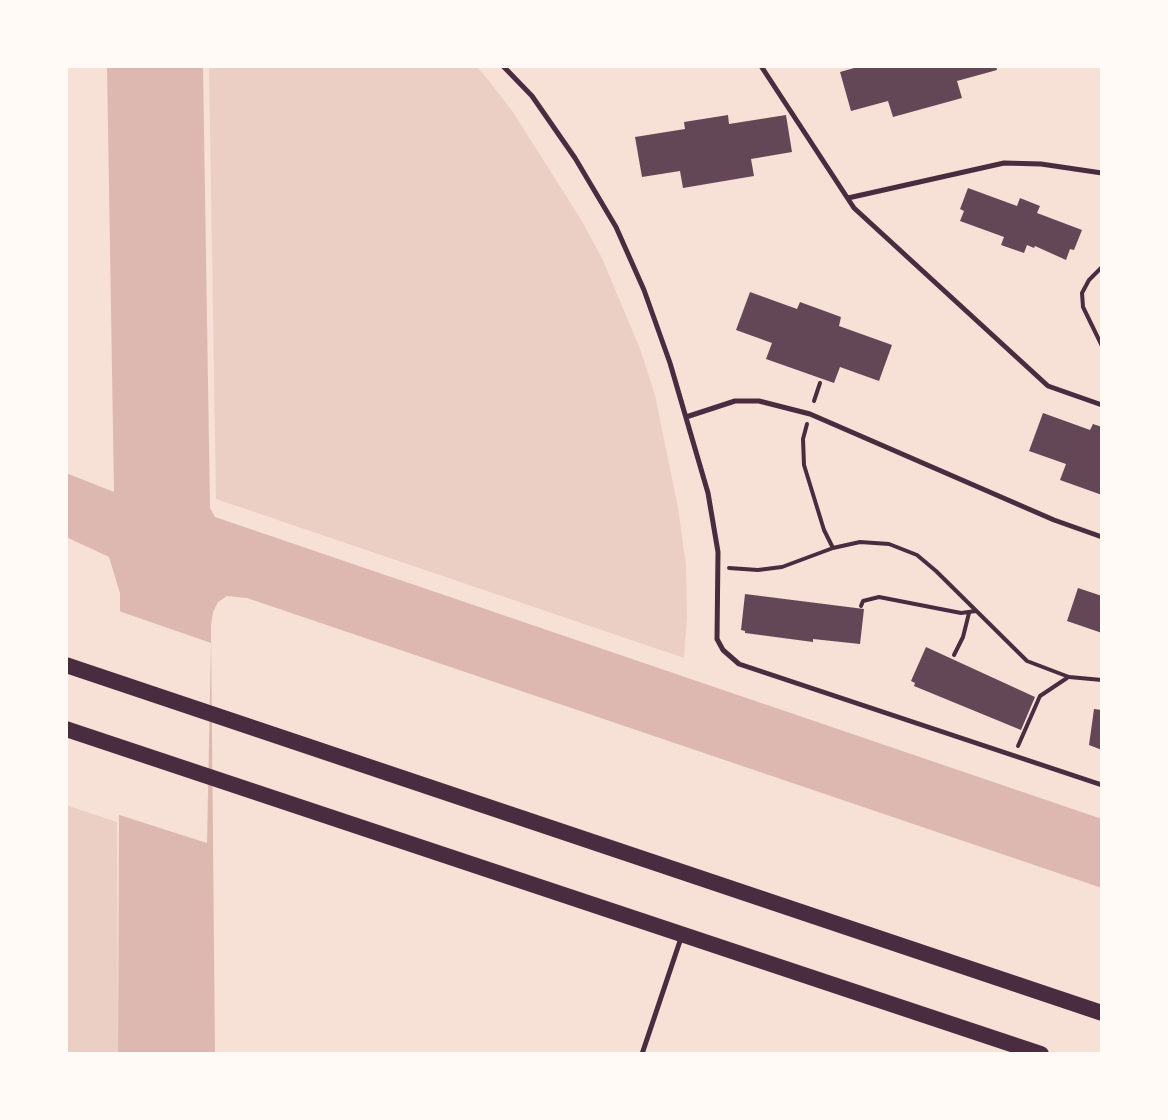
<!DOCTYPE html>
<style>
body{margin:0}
#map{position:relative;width:1168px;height:1120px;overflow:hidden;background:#f7e1d7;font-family:"Libre Baskerville",serif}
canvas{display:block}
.frame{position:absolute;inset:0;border:68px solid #fffaf5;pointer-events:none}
</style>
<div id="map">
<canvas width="1168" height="1120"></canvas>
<div class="frame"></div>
</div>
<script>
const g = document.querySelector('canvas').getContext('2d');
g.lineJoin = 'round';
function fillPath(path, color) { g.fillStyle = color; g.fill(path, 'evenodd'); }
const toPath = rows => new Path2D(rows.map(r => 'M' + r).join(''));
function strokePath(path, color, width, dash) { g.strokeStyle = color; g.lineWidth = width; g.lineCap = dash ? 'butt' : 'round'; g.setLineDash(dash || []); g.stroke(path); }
const green = toPath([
 [209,66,476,66,486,77,513,112,580,218,602,258,640,349,655,395,678,508,686,565,687,618,684,658,216,499],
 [66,805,117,822,118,1054,66,1054]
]);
const water = toPath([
 [107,66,203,66,210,508,215,517,1102,819,1102,888,247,598,227,596,218,602,213,612,211,626,215,1054,118,1054,120,593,109,557,66,537,66,473,114,492]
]);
const pier = toPath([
 [116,610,211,643,207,843,113,813]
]);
const building = toPath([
 [861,66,996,66,997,70,957,81,962,98,893,117,888,101,851,111,840,72],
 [728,115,729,124,786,115,792,152,751,159,754,176,683,188,680,171,642,177,635,137,685,129,684,122],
 [968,188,1017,206,1020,198,1040,206,1037,213,1082,230,1074,250,1070,249,1066,260,1035,246,1034,248,1027,245,1024,253,1001,245,1004,237,960,221,964,211,960,209],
 [750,292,797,309,800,302,841,317,839,326,892,345,879,381,840,367,834,383,766,359,772,343,736,330],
 [1043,413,1090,430,1093,424,1102,427,1102,495,1060,480,1066,464,1029,451],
 [1078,588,1102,596,1102,633,1067,621],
 [745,594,864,609,860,644,813,639,813,642,745,633,745,631,741,630],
 [926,647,1035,697,1021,730,914,686,915,683,911,681],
 [1094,709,1102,710,1102,750,1089,745]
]);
const path = toPath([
 [1102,267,1089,280,1082,293,1083,307,1102,346],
 [814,401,820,383],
 [807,424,803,439,804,465,824,530,833,548],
 [729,568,758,570,782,567,833,548,860,542,889,544,917,555,936,571,1027,661,1069,677,1102,680],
 [861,606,863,601,879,597,961,613,976,611],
 [954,655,963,637,969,613],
 [1018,746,1040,696,1067,678]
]);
const service = toPath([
 [503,66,532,96,575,158,616,227,644,290,670,363,708,493,718,552,717,639,723,650,739,664,1102,785],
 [761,66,854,208,1048,386,1102,405],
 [848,198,1004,163,1041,164,1102,173],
 [686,417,735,401,759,401,810,414,1054,520,1102,537],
 [642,1054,681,938]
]);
const primary = toPath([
 [66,665,1102,1013],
 [66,729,1041,1054]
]);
fillPath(green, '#ebcfc5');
fillPath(water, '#dcb8b0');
fillPath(pier, '#f7e1d7');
fillPath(building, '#644757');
strokePath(path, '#4a2c40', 4);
strokePath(service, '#4a2c40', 5);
strokePath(primary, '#4a2c40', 16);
</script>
